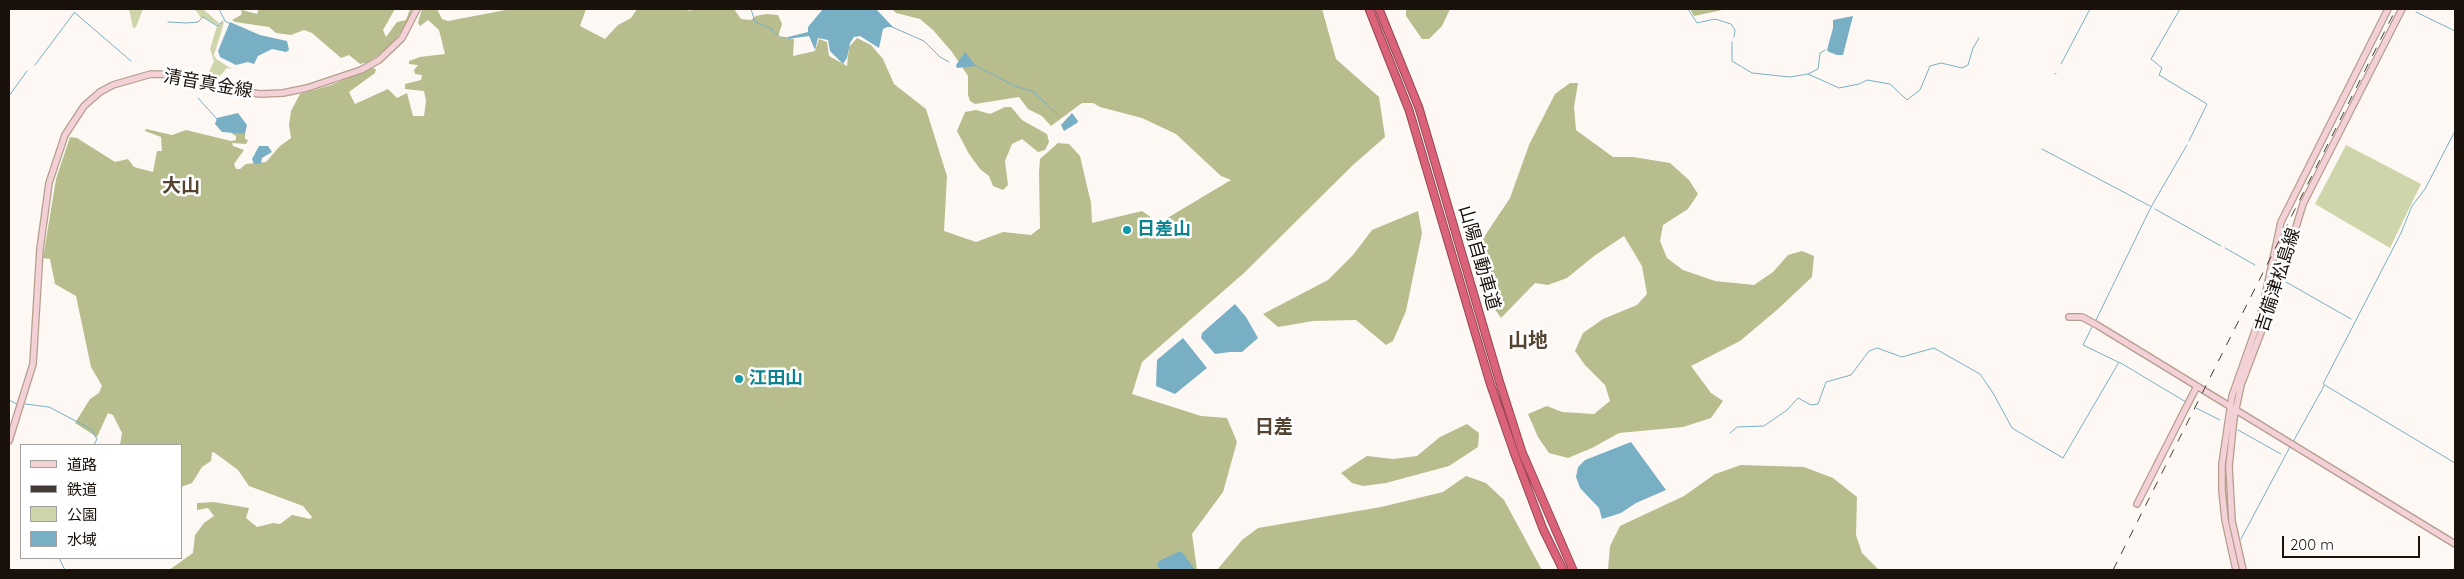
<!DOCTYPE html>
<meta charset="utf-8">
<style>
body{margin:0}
#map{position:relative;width:2464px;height:579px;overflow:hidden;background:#fdf8f4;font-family:Quicksand,"Noto Sans JP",sans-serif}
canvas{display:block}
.frame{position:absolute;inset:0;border:10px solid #19110a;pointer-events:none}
.legend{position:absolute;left:20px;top:444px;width:162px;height:115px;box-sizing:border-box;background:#fff;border:1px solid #a3a09d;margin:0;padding:6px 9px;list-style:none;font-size:15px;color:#19110a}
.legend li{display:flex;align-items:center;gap:10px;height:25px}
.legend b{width:25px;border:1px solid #a3a09d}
.scale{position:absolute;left:2282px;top:536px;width:138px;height:22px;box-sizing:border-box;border:2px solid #19110a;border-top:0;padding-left:6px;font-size:15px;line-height:18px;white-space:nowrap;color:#19110a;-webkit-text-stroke:4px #fff;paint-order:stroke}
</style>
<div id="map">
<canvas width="2464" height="579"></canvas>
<div class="frame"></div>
<ul class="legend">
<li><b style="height:6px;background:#f4d0d7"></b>道路</li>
<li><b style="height:6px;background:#433b35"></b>鉄道</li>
<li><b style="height:14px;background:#cfd5aa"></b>公園</li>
<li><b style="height:14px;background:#78afc4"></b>水域</li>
</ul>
<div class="scale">200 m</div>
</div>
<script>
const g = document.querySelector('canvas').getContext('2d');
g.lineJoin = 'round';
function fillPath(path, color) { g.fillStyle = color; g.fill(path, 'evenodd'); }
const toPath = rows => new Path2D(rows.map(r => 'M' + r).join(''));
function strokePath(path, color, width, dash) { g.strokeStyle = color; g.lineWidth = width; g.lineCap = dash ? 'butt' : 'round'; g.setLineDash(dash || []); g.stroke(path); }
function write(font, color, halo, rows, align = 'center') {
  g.font = font + ' Quicksand,"Noto Sans JP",sans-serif'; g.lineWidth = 5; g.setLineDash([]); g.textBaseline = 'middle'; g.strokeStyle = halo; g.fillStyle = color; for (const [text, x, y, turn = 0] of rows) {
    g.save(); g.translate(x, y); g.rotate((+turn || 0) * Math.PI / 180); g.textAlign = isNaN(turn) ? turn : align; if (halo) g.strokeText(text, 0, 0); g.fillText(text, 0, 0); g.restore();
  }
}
const green = toPath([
 [129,9,143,9,136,27,133,28],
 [195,9,203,9,219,23,217,25,203,17,201,18],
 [222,22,224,23,214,55,216,59,232,69,227,68,217,79,207,79,203,77,209,72,214,61,210,49,217,26],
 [2346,145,2421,184,2390,248,2315,204]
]);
const forest = toPath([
 [238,9,257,14,259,9,395,9,383,30,386,37,397,22,406,20,410,9,412,9,405,27,388,49,368,62,360,64,349,55,341,58,312,33,304,30,291,35,276,33,269,27,235,22,232,20,241,15,242,11],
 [422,9,437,9,442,19,448,21,511,9,586,9,580,26,605,39,618,25,631,18,637,9,685,9,690,11,694,9,734,9,741,19,751,20,756,16,766,14,778,15,782,24,778,37,794,39,793,56,815,51,819,39,827,42,829,56,847,66,849,47,857,38,871,45,883,59,894,84,926,109,947,176,944,231,976,242,1003,232,1031,235,1040,228,1039,172,1040,159,1058,143,1069,144,1080,156,1091,203,1092,223,1142,211,1159,223,1231,180,1221,176,1176,134,1142,118,1100,107,1093,103,1082,103,1051,126,1042,116,1028,109,1019,97,975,104,970,101,968,95,968,76,952,52,933,30,920,19,896,13,892,9,1322,9,1336,59,1379,97,1385,137,1353,165,1244,273,1142,362,1132,394,1201,416,1227,418,1237,442,1223,492,1192,534,1197,570,169,570,193,553,195,535,204,523,214,516,208,508,197,510,197,503,214,502,249,508,246,518,257,527,273,523,280,524,292,515,310,519,312,517,303,506,249,486,238,470,215,453,212,452,211,461,202,467,192,483,181,487,181,445,120,445,122,433,113,415,108,413,97,437,75,423,90,399,99,393,102,386,91,367,76,296,55,284,50,259,43,258,56,179,70,137,77,138,115,162,128,159,134,167,153,172,157,151,162,151,161,137,145,131,146,129,172,135,186,130,231,141,236,140,236,136,232,134,234,132,245,134,245,139,248,140,246,144,232,143,233,146,244,150,234,164,236,169,240,169,246,164,266,162,280,146,291,138,289,125,291,111,300,94,331,85,373,68,376,69,375,73,349,92,355,104,388,89,397,98,407,93,413,116,424,116,426,101,424,91,405,89,405,84,421,80,422,75,415,74,414,70,418,65,409,64,409,61,420,57,445,54,439,30,428,20,420,26,418,23],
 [1406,9,1450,9,1442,26,1429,39,1422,39,1406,16],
 [1690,9,1727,9,1694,16],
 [1570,83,1578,83,1574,107,1576,130,1613,157,1633,157,1670,163,1689,180,1698,194,1688,209,1663,225,1660,241,1667,258,1683,270,1715,281,1754,285,1773,272,1788,255,1802,251,1814,256,1812,277,1778,309,1740,341,1691,366,1711,393,1723,401,1711,418,1683,427,1619,433,1592,448,1568,458,1549,453,1538,437,1528,414,1547,406,1562,412,1594,414,1610,401,1605,385,1585,365,1575,351,1583,333,1603,319,1637,305,1647,294,1642,266,1624,236,1594,256,1567,278,1548,285,1535,283,1501,318,1486,296,1479,270,1478,246,1510,198,1529,145,1555,94],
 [1005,107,1011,107,1022,120,1047,134,1049,142,1045,150,1038,152,1022,139,1012,144,1005,161,1008,185,1003,190,993,186,989,176,980,169,969,154,957,131,965,112,976,110,990,114],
 [1418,211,1422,233,1406,311,1393,341,1386,345,1356,320,1313,321,1278,327,1263,314,1328,280,1353,255,1372,230],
 [1467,424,1479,433,1478,447,1449,466,1386,483,1363,486,1352,483,1341,473,1367,456,1393,459,1417,456,1440,437],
 [1741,465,1804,467,1833,478,1857,497,1856,535,1862,553,1879,570,1608,570,1610,546,1620,526,1684,496,1715,474],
 [1466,476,1486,483,1504,500,1542,570,1217,570,1242,540,1258,528,1381,507,1443,492]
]);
const water = toPath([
 [823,9,876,9,893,27,887,27,883,29,879,48,860,36,854,37,850,43,847,58,843,64,830,51,828,40,818,38,815,50,809,36,788,39,788,37,808,32,808,27],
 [1853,16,1843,55,1837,55,1829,52,1827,50,1833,28,1833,20],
 [230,22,260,35,287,41,289,50,286,52,272,49,258,56,254,64,248,62,236,65,220,57,218,51],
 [965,52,976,66,957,68,956,65],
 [238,113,247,125,245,134,222,132,215,124,217,118],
 [1072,113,1078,121,1077,123,1064,131,1061,125],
 [259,146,268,146,272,152,262,158,261,163,254,164,252,159],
 [1235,304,1246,317,1258,338,1242,352,1230,352,1215,354,1201,338,1202,333],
 [1183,338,1207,368,1175,394,1156,386,1157,360],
 [1631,442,1666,490,1636,503,1621,513,1602,519,1599,508,1580,488,1576,477,1578,467,1585,460],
 [1178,552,1182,552,1195,570,1160,570,1157,565,1159,561]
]);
const stream = toPath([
 [219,9,225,21,230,24],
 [751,9,755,22,770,28,780,37,788,38],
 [1688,9,1697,23,1715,19,1731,24,1735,30,1734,37],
 [2180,9,2151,59,2162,68,2159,75,2207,104,2189,141],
 [74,12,131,61],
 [2416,12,2455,31],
 [168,22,187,23,198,22,203,17,217,26,223,21],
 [892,27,924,41,940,57,949,62],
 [1732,42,1732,61,1752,73,1790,77,1808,74,1839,88,1859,84,1867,80,1890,84,1907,100,1920,90,1930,66,1941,63,1962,68,1968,65,1973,48,1979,38],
 [2061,64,2090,9],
 [35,65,74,13],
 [976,66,1015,86,1034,92,1058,115],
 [1808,74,1818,69,1820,53,1825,50],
 [2055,74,2056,73],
 [9,96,27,71],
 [198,98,217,119],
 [2455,131,2425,189,2412,206,2401,233,2323,384,2455,463],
 [2042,149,2150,206],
 [2155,209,2221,246],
 [2225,248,2255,265],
 [2274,275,2277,277],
 [2286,282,2351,319],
 [2096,320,2151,207,2187,145],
 [2092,327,2083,345,2118,362],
 [9,400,17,404],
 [25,404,49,407,91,429,97,439,94,445],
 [2196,408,2220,420],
 [2238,430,2281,454],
 [1730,433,1737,427,1764,426,1787,410,1798,398,1811,405,1818,404,1826,382,1851,375,1869,351,1877,348,1902,357,1934,348,1980,374,1993,393,2012,428,2063,458,2119,362,2186,402],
 [2293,442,2324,386],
 [2241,539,2291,445],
 [59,558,65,570]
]);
const secondary = toPath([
 [2069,317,2082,317,2097,325,2455,544],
 [9,441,33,364,40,249,49,183,65,135,84,106,100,92,113,85,151,74,181,75,235,90,260,94,283,93,307,88,361,70,379,60,402,38,417,9],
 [2137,504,2197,386],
 [2236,570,2225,520,2222,490,2222,464,2232,396,2261,314,2281,222,2388,9],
 [2243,570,2232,521,2229,466,2234,418,2241,385,2276,293,2303,204,2402,9]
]);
const highway = toPath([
 [1369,9,1409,110,1490,383,1515,455,1543,529,1563,570],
 [1379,9,1419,108,1499,380,1522,452,1573,570]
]);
const rail = toPath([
 [2113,570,2396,9]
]);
const markers = [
 [1127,230,5,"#0f9aa8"],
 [739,379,5,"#0f9aa8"]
];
const streetNames = [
 ["清音真金線",208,84,10],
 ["山陽自動車道",1479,258,74],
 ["吉備津松島線",2278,280,-72]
];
const cultureNames = [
 ["日差山",1137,230],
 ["江田山",749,379]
];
const neighbourhoodNames = [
 ["大山",181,186],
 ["日差",1274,427]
];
const quarterNames = [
 ["山地",1528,341]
];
fillPath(green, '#cfd5aa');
fillPath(forest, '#b7bd8d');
fillPath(water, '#78afc4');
strokePath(stream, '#78afc4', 1);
strokePath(secondary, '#b49f8c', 8);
strokePath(highway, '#964652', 9);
strokePath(secondary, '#f4d0d7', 5.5);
strokePath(highway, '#da6379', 7);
strokePath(rail, '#433b35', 1, [9, 9]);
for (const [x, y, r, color] of markers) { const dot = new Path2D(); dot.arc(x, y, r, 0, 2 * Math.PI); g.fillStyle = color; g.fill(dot); strokePath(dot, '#fff', 2); }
write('18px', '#19110a', '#fff', streetNames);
write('bold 18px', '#0d838f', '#fff', cultureNames, 'left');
write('bold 19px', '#564433', '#fff', neighbourhoodNames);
write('bold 20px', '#564433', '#fff', quarterNames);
</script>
